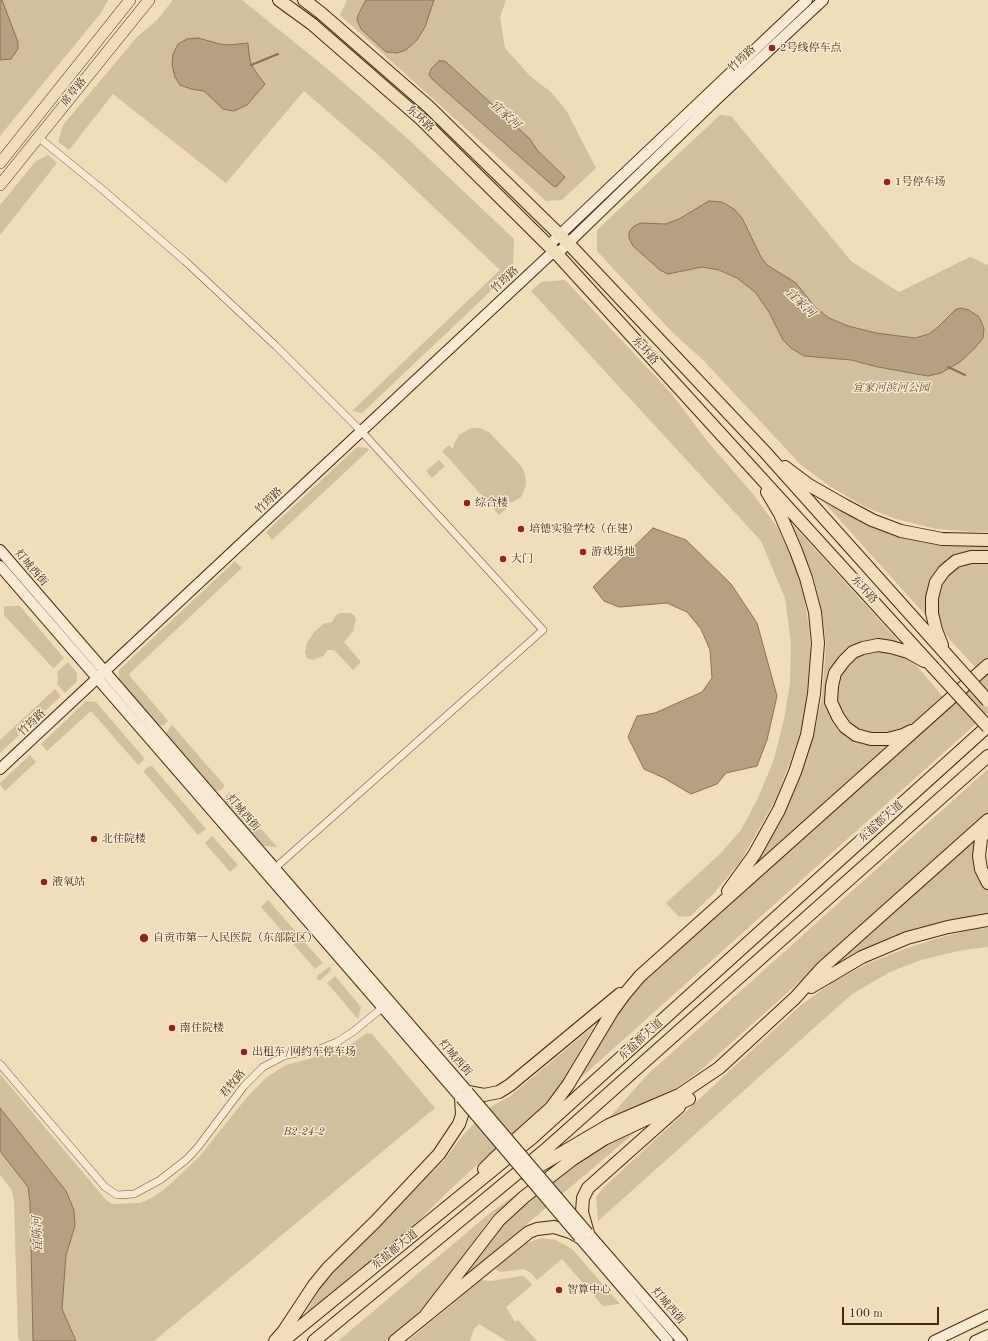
<!DOCTYPE html>
<meta charset="utf-8">
<style>
body{margin:0}
#map{position:relative;width:988px;height:1341px;overflow:hidden;background:#f2ddb9;font-family:"Old Standard TT",serif}
canvas{display:block}
.scale{position:absolute;left:842px;top:1307px;width:97px;height:18px;box-sizing:border-box;border:2px solid #442b0f;border-top:0;padding-left:5px;font-size:12px;line-height:14px;white-space:nowrap;color:#442b0f;-webkit-text-stroke:3px #f7e9d2;paint-order:stroke}
</style>
<div id="map">
<canvas width="988" height="1341"></canvas>
<div class="scale">100 m</div>
</div>
<script>
const g = document.querySelector('canvas').getContext('2d');
g.lineJoin = 'round';
function fillPath(path, color) { g.fillStyle = color; g.fill(path, 'evenodd'); }
const toPath = rows => new Path2D(rows.map(r => 'M' + r).join(''));
function strokePath(path, color, width, dash) { g.strokeStyle = color; g.lineWidth = width; g.lineCap = dash ? 'butt' : 'round'; g.setLineDash(dash || []); g.stroke(path); }
function write(font, color, halo, rows, align = 'center') {
  g.font = font + ' "Old Standard TT","Noto Serif SC",serif'; g.lineWidth = 3; g.setLineDash([]); g.textBaseline = 'middle'; g.strokeStyle = halo; g.fillStyle = color; for (const [text, x, y, turn = 0] of rows) {
    g.save(); g.translate(x, y); g.rotate((+turn || 0) * Math.PI / 180); g.textAlign = isNaN(turn) ? turn : align; if (halo) g.strokeText(text, 0, 0); g.fillText(text, 0, 0); g.restore();
  }
}
const green = toPath([
 [0,0,108,0,101,13,0,136],
 [173,0,242,0,324,66,406,137,514,239,513,270,362,413,352,411,500,270,385,161,304,91,226,183,113,94,69,150,58,142,63,125,137,37,157,20],
 [347,0,506,0,500,17,505,48,530,76,551,92,566,110,596,168,562,200,546,201,340,15],
 [720,115,731,116,851,261,899,292,970,257,988,265,988,532,974,532,936,529,896,519,865,507,831,487,801,465,703,360,673,333,597,251,597,230],
 [48,155,57,163,0,235,0,205,36,161],
 [565,280,672,394,707,441,753,494,778,528,794,563,803,592,809,627,811,659,803,725,790,762,775,801,740,862,715,892,691,916,679,917,666,903,720,854,741,830,759,796,774,759,784,719,790,683,791,642,785,598,761,541,531,291,541,282],
 [471,428,480,428,489,432,521,466,525,474,526,484,523,493,521,497,513,502,503,504,506,509,499,515,442,451,449,445,453,449,454,444,459,435],
 [357,447,367,448,369,450,272,540,266,532],
 [439,460,445,466,432,478,426,471],
 [820,498,869,524,899,536,939,544,988,545,988,552,980,550,965,553,951,558,928,618],
 [792,524,901,644,884,640,869,640,856,646,829,677,841,730,895,743,745,877,786,811,802,773,813,737,822,698,826,644,822,611,813,575],
 [235,561,242,568,129,674,129,675,168,721,164,725,160,726,119,679,119,670],
 [988,562,988,658,976,668,950,640,943,629,939,614,938,602,939,589,945,578,966,563],
 [6,606,20,606,64,658,55,667,53,668,4,615,4,607],
 [341,613,350,613,354,615,356,619,353,631,344,642,361,662,353,670,334,650,328,650,323,656,313,660,307,658,305,653,307,643,314,632,323,624,332,622,336,615],
 [876,650,902,656,917,666,944,698,920,719,901,729,887,734,872,734,860,731,849,723,843,714,837,701,838,676,853,659,864,653],
 [68,662,77,673,77,681,65,693,57,684,58,677,57,672],
 [988,672,988,713,575,1083,616,1013,643,982],
 [55,689,61,696,0,753,0,740],
 [86,701,96,702,144,758,143,761,138,765,91,711,47,751,41,744],
 [172,725,225,786,221,790,216,791,166,733,168,730],
 [30,755,36,762,5,791,1,786,0,783],
 [152,766,206,829,198,835,143,771,148,767],
 [988,769,988,813,701,1070,674,1089,607,1120,648,1074],
 [230,792,230,793,277,847,263,846,224,800,226,796],
 [978,834,973,854,976,871,982,885,988,890,988,914,946,922,859,953,828,969],
 [212,836,238,865,230,872,205,843],
 [268,900,323,963,315,969,261,907],
 [988,928,988,947,963,950,921,960,890,972,852,994,598,1221,596,1197,604,1187,801,1005,833,982,869,963,904,949,942,937,976,929],
 [329,967,331,969,330,971,321,980,318,980,317,976],
 [335,976,361,1007,358,1019,327,983],
 [593,1027,560,1086,540,1109,457,1183,410,1229,304,1316,323,1283,445,1159,463,1135,490,1107,509,1097],
 [367,1033,372,1034,435,1108,154,1341,20,1341,18,1339,14,1200,11,1189,0,1175,0,1074,106,1200,112,1204,140,1203,152,1198,167,1187,199,1157,247,1097,267,1077,286,1065,334,1052,351,1044],
 [638,1130,462,1279,486,1246,510,1217,526,1202,589,1156,617,1139],
 [526,1187,492,1216,430,1300,415,1317,386,1341,338,1341,490,1213],
 [541,1238,556,1240,572,1249,620,1304,603,1306,562,1259,537,1280,531,1273,524,1269,501,1272,495,1269,527,1243],
 [521,1276,525,1277,532,1285,506,1307,515,1322,518,1320,537,1341,507,1341,479,1324,474,1329,470,1341,408,1341,481,1280,491,1281]
]);
const water = toPath([
 [0,0,2,0,18,42,18,49,11,59,0,60,0,0],
 [366,0,434,0,425,27,417,40,406,50,397,53,386,52,361,29,357,20,358,15,366,0],
 [198,38,220,44,229,45,248,43,249,54,251,64,258,75,265,84,247,105,234,111,223,109,204,91,191,89,180,85,175,77,172,65,173,54,178,44,187,39,198,38],
 [439,61,445,61,530,139,537,150,565,177,556,187,552,185,432,79,429,75,431,69,439,61],
 [709,201,722,202,734,209,742,218,761,257,767,265,796,283,816,308,829,318,848,326,876,333,915,338,929,334,938,327,955,310,960,308,969,310,979,317,984,328,983,338,975,348,960,362,941,373,928,376,878,367,851,360,804,356,791,348,783,340,769,312,755,292,737,278,719,270,702,267,668,274,660,270,633,246,629,238,629,232,633,227,640,223,666,224,679,219,709,201],
 [653,528,686,540,731,584,757,623,777,696,767,740,757,766,726,773,717,784,691,794,664,778,644,769,628,737,637,716,655,713,702,692,712,678,710,650,701,629,687,612,667,603,619,607,604,601,593,587,653,528],
 [0,1108,66,1191,74,1210,75,1226,66,1255,62,1309,76,1341,33,1341,33,1340,30,1202,28,1187,0,1151,0,1108]
]);
const stream = toPath([
 [251,65,278,54],
 [948,367,965,375]
]);
const street = toPath([
 [38,137,103,190,185,261,276,346,362,432,543,630,275,868],
 [0,1064,105,1187,117,1195,134,1194,160,1180,187,1159,198,1147,244,1086,263,1067,286,1055,317,1050,337,1042,354,1031,382,1008]
]);
const secondary = toPath([
 [548,246,807,0],
 [557,254,717,99,823,0],
 [0,550,468,1092],
 [0,566,461,1098],
 [0,769,554,251],
 [588,1233,682,1341],
 [579,1237,668,1341],
 [934,1341,988,1315],
 [975,1341,988,1335]
]);
const primary = toPath([
 [0,163,130,0],
 [0,185,149,0]
]);
const highway = toPath([
 [279,0,312,24,421,119,557,254,932,666],
 [304,0,321,13,429,107,568,243,765,452,945,653],
 [785,467,809,485,844,505,872,520,901,531,942,539,988,540],
 [942,645,936,630,932,613,932,598,936,582,944,571,956,561,971,557,988,557],
 [911,731,903,735,888,739,871,739,856,735,845,727,838,717,831,702,832,686,835,673,844,661,853,652,863,648,878,645,891,647,908,652,924,661],
 [988,824,981,839,979,856,981,869,988,883],
 [728,891,754,855,779,810,795,772,807,735,814,694,818,643,815,612,806,578,796,551,780,514,767,492],
 [811,987,862,957,907,938,948,927,988,920],
 [468,1092,484,1095,499,1092,510,1085,620,994],
 [484,1169,495,1158,551,1108,568,1085,613,1010,624,995,640,976,988,665],
 [526,1174,609,1125,679,1095,719,1068,795,998,822,968,988,820],
 [588,1233,582,1212,583,1198,588,1188,679,1107],
 [426,1315,499,1220,524,1197,573,1159,604,1139,689,1099],
 [275,1341,283,1332,314,1285,328,1268,375,1222,439,1154,459,1124,462,1115,461,1098],
 [283,1341,533,1137,988,726],
 [314,1341,544,1151,988,756],
 [395,1341,529,1232,537,1229,554,1227,570,1232,579,1237]
]);
const secondaryBridge = toPath([
 [468,1092,588,1233],
 [461,1098,579,1237]
]);
const highwayBridge = toPath([
 [945,653,988,701],
 [932,666,988,727]
]);
const markers = [
 [772,48,4,"#8f2418"],
 [887,182,4,"#8f2418"],
 [467,503,4,"#8f2418"],
 [521,529,4,"#8f2418"],
 [583,552,4,"#8f2418"],
 [503,559,4,"#8f2418"],
 [94,839,4,"#8f2418"],
 [44,882,4,"#8f2418"],
 [144,938,5,"#8f2418"],
 [172,1028,4,"#8f2418"],
 [244,1052,4,"#8f2418"],
 [559,1290,4,"#8f2418"]
];
const poiNames = [
 ["2号线停车点",780,48],
 ["1号停车场",895,182],
 ["综合楼",475,503],
 ["培德实验学校（在建）",529,529],
 ["游戏场地",591,552],
 ["大门",511,559],
 ["北住院楼",102,839],
 ["液氧站",52,882],
 ["自贡市第一人民医院（东部院区）",153,938],
 ["南住院楼",180,1028],
 ["出租车/网约车停车场",252,1052],
 ["智算中心",567,1290]
];
const streetNames = [
 ["竹筠路",742,59,-43],
 ["席草路",74,92,-51],
 ["东环路",420,119,43],
 ["竹筠路",505,280,-43],
 ["东环路",645,351,48],
 ["竹筠路",269,501,-43],
 ["灯城西街",31,568,49],
 ["东环路",864,590,48],
 ["竹筠路",32,723,-43],
 ["灯城西街",243,813,49],
 ["东盐都大道",881,822,-42],
 ["东盐都大道",641,1040,-42],
 ["灯城西街",455,1058,49],
 ["君牧路",233,1084,-50],
 ["东盐都大道",395,1250,-39],
 ["灯城西街",668,1306,49]
];
const parkNames = [
 ["宜家河滨河公园",891,388],
 ["B2-24-2",304,1132]
];
const waterNames = [
 ["宜家河",505,115,42],
 ["宜家河",800,303,44],
 ["宜陈河",38,1234,-92]
];
fillPath(green, '#d4bf9c');
fillPath(water, '#b7a07f');
strokePath(water, '#897152', 1);
strokePath(stream, '#897152', 2);
strokePath(street, '#70583a', 8);
strokePath(secondary, '#442b0f', 12);
strokePath(primary, '#442b0f', 12);
strokePath(highway, '#442b0f', 14);
strokePath(street, '#f7e9d2', 7);
strokePath(secondary, '#f7e9d2', 10);
strokePath(primary, '#f2ddb9', 11);
strokePath(highway, '#f2ddb9', 12);
strokePath(secondaryBridge, '#442b0f', 12, []);
strokePath(highwayBridge, '#442b0f', 14, []);
strokePath(secondaryBridge, '#f7e9d2', 10);
strokePath(highwayBridge, '#f2ddb9', 12);
for (const [x, y, r, color] of markers) { const dot = new Path2D(); dot.arc(x, y, r, 0, 2 * Math.PI); g.fillStyle = color; g.fill(dot); strokePath(dot, '#f7e9d2', 1.5); }
write('11px', '#442b0f', '#f7e9d2', poiNames, 'left');
write('11px', '#442b0f', '#f7e9d2', streetNames);
write('italic 11px', '#61492b', '#f7e9d2', parkNames);
write('italic 12px', '#61482b', '#f7e9d2', waterNames);
</script>
